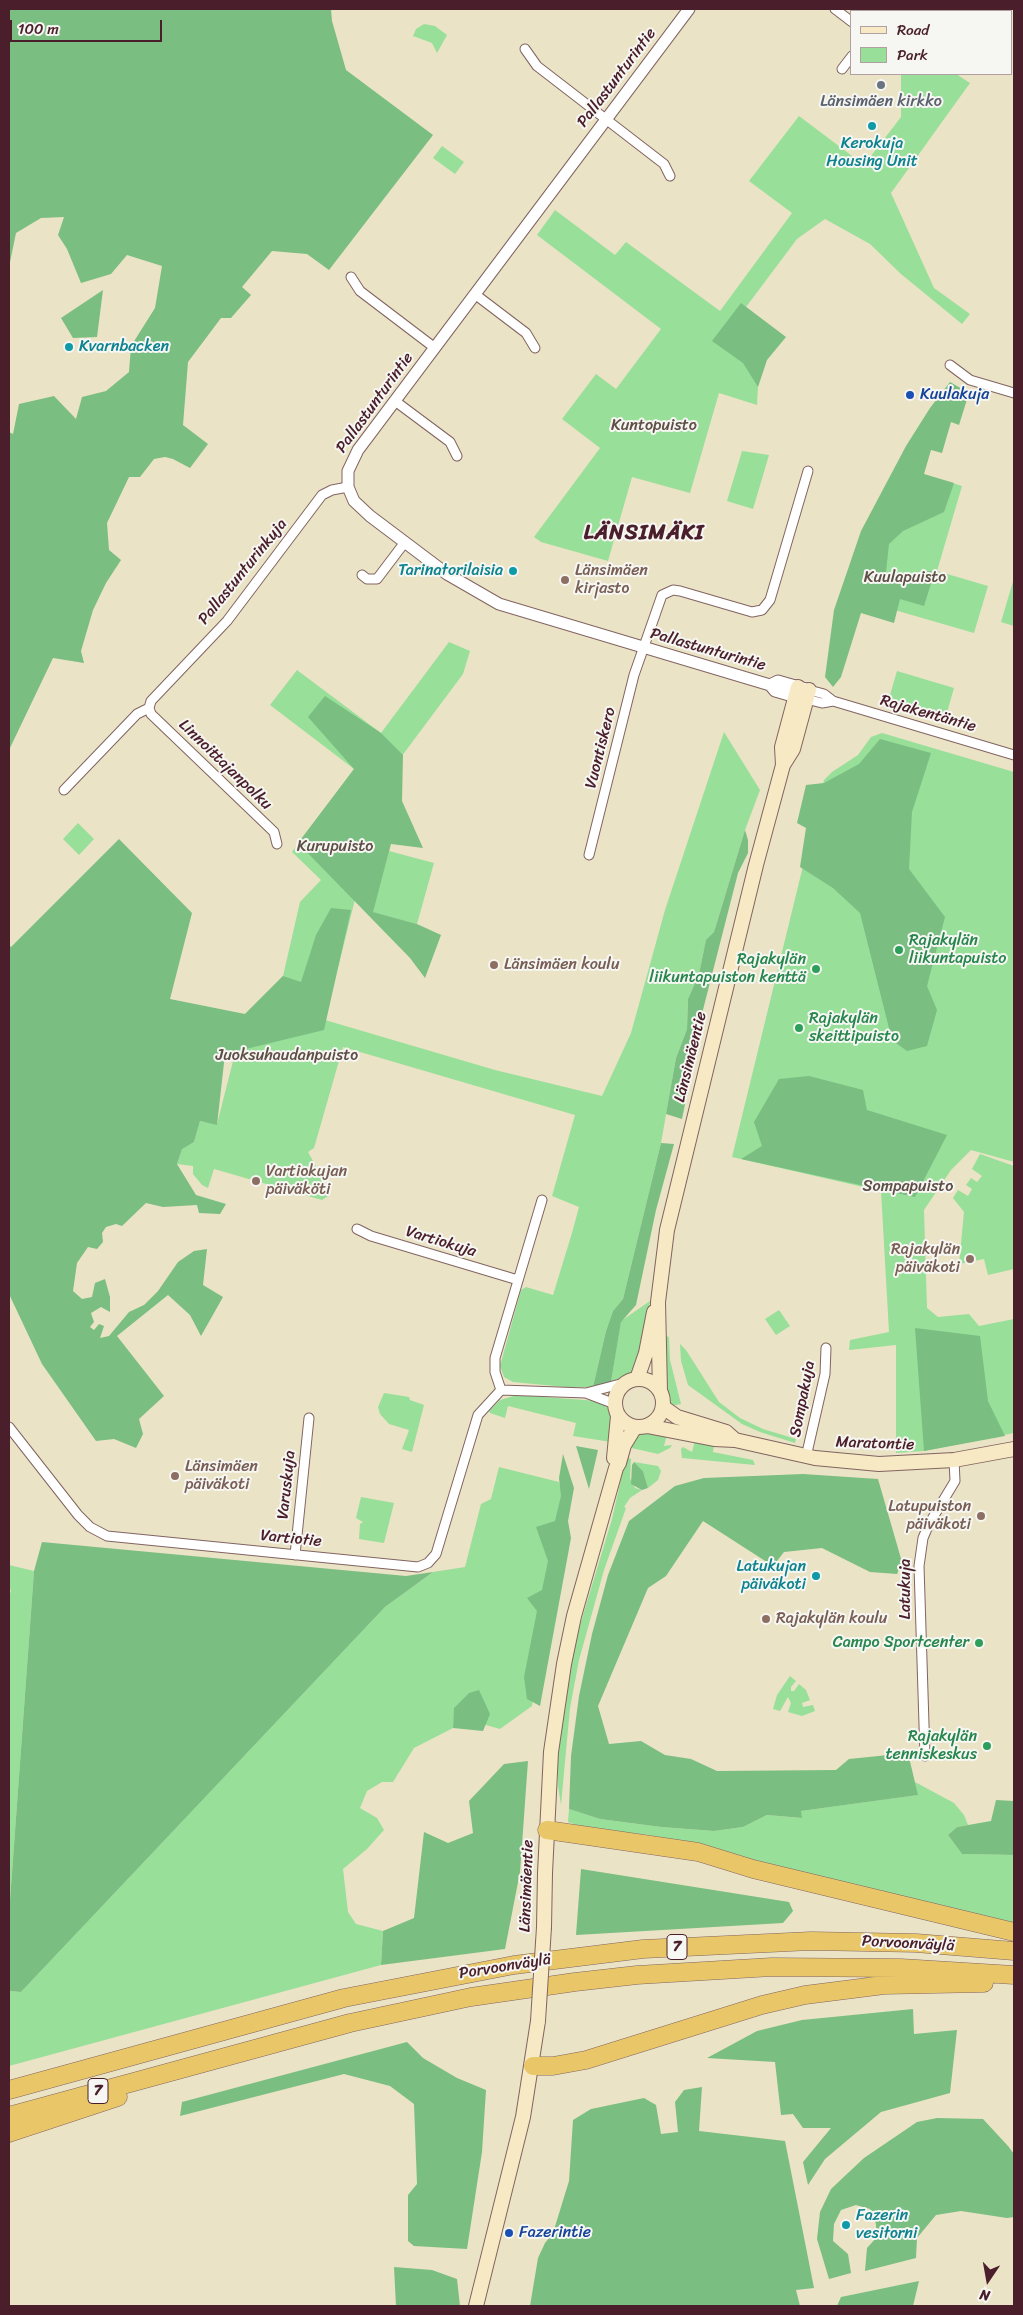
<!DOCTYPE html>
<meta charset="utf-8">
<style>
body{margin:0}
#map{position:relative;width:1023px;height:2315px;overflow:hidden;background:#ebe3c6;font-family:Sriracha,sans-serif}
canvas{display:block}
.frame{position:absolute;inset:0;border:10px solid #4a1f2b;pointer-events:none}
.legend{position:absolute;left:850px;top:10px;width:162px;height:65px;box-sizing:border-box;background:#f6f6f2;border:1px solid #b1a0a2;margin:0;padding:6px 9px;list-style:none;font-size:15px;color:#4a1f2b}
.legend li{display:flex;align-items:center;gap:10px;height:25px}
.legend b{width:25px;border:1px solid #b1a0a2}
.north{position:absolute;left:963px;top:2255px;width:50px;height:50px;-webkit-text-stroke:4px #f6f6f2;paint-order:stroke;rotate:192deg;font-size:14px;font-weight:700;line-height:20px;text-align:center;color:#4a1f2b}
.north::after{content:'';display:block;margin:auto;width:18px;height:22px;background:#4a1f2b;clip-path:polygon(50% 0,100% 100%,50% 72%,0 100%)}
.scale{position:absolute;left:10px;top:20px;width:152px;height:22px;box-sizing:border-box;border:2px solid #4a1f2b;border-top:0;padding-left:6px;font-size:15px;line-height:18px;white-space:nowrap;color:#4a1f2b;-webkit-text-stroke:4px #f6f6f2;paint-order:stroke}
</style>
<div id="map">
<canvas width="1023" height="2315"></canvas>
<div class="frame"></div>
<ul class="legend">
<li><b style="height:6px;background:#f6e9c3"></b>Road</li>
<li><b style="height:14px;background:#98df99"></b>Park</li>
</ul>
<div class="north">N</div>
<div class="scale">100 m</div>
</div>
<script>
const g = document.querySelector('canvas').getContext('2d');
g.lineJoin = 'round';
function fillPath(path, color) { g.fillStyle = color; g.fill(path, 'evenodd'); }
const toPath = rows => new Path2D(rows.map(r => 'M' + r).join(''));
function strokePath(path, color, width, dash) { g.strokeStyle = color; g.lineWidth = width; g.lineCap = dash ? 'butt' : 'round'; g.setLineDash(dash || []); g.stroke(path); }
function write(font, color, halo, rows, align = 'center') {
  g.font = font + ' Sriracha,sans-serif'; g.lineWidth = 4; g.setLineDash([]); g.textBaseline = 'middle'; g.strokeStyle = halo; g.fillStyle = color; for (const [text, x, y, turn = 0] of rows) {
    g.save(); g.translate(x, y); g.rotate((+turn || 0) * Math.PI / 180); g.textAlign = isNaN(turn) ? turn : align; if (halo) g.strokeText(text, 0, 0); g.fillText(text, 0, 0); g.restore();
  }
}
const green = toPath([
 [424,24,435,26,447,35,437,53,432,43,413,36,416,29],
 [901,74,956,74,970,83,891,193,934,288,970,314,962,324,901,274,870,244,825,219,797,239,743,311,758,387,757,405,719,393,690,493,632,477,608,561,541,542,534,537,600,448,562,419,596,374,616,389,661,329,537,235,555,210,615,255,626,242,720,311,792,213,749,181,799,116,864,165,901,117],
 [442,146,464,162,455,174,433,158],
 [742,451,769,455,753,509,727,501],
 [923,474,962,486,937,571,988,586,974,633,860,600,870,575],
 [1014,578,1014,626,1001,622],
 [449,642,470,651,463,674,381,784,373,827,325,1020,495,1070,602,1096,631,1033,665,910,724,732,760,790,745,830,714,932,706,941,699,974,688,999,687,1029,676,1058,661,1143,623,1299,613,1311,606,1331,593,1387,565,1387,513,1382,504,1377,500,1366,521,1290,526,1287,553,1295,572,1233,579,1207,552,1196,575,1115,343,1047,314,1148,308,1152,328,1188,328,1196,322,1200,214,1169,208,1188,202,1185,193,1174,193,1166,177,1164,182,1148,194,1142,200,1121,217,1124,245,1014,283,976,300,902,321,880,292,852,354,769,270,705,297,670,381,733],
 [897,671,954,688,944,723,887,705],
 [882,733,1014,772,1014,1162,971,1150,951,1170,924,1210,927,1308,938,1317,969,1314,979,1326,1014,1319,1014,1433,924,1451,896,1453,896,1345,849,1350,850,1340,889,1332,881,1191,732,1157,824,780,832,772,858,755,871,737],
 [78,823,94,839,79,855,63,839],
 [389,851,434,863,417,924,372,912],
 [980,1154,1014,1166,1014,1269,988,1275,984,1259,959,1264,964,1212,953,1198,958,1190,968,1196,972,1189,966,1185,971,1178,977,1182,982,1176,972,1169],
 [650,1301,641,1355,632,1373,611,1382,621,1321],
 [779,1310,790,1326,776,1335,765,1319],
 [664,1335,669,1337,670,1360,681,1404,671,1406,669,1399,663,1352],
 [680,1344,686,1350,719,1402,740,1418,763,1429,796,1439,795,1443,760,1432,742,1424,688,1385,681,1361],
 [384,1393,409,1397,410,1400,424,1405,412,1452,402,1449,409,1430,389,1424,380,1414,378,1407],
 [517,1395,598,1401,604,1404,612,1414,611,1442,573,1436,576,1423,508,1406,505,1418,490,1413,489,1411,500,1400],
 [648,1431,667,1434,664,1446,672,1445,670,1448,658,1454,627,1447,635,1435],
 [695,1440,714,1445,713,1452,753,1460,755,1465,682,1458,681,1449,683,1447,692,1452],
 [626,1457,631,1459,630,1478,635,1488,642,1490,630,1498,624,1507,626,1508,604,1570,579,1660,570,1708,561,1805,558,1786,558,1762,562,1713,571,1655,612,1519],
 [634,1462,658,1466,661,1471,658,1480,648,1488,643,1471],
 [499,1467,559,1482,562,1493,532,1706,500,1729,454,1716,453,1728,414,1748,393,1782,382,1782,367,1791,360,1808,377,1818,384,1830,367,1849,343,1869,348,1912,356,1924,383,1931,381,1965,9,2066,9,1991,21,1992,385,1607,433,1572,465,1567,481,1504,491,1499],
 [361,1497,394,1503,384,1543,359,1539,360,1524,363,1522,356,1518],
 [9,1565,34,1571,9,1914,9,1596,11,1591,9,1585],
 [790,1676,796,1681,791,1687,791,1691,794,1691,799,1684,806,1690,810,1700,802,1703,803,1707,813,1705,815,1711,802,1716,788,1712,791,1703,788,1697,780,1711,773,1709,777,1695],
 [915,1782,954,1803,964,1815,968,1825,957,1827,948,1835,962,1854,1014,1855,1014,1925,774,1868,699,1844,649,1835,584,1828,568,1822,569,1809,600,1819,661,1827,714,1831,743,1827,767,1815,801,1818,801,1811,917,1795]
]);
const forest = toPath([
 [9,9,331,9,332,21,346,70,433,135,329,270,307,254,272,251,242,287,251,295,231,318,221,318,188,362,183,425,208,444,190,468,173,459,165,457,154,459,140,477,129,477,107,523,109,550,121,560,106,583,93,610,81,651,84,663,53,658,9,750,9,432,13,434,19,404,54,396,76,419,82,397,106,391,129,372,131,346,155,308,162,266,127,255,111,274,81,283,67,249,58,235,64,217,41,218,16,233,9,267],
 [103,290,97,337,73,338,61,318],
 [741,303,786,337,767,360,758,387,743,363,712,341],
 [950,382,969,393,959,425,951,422,942,453,931,450,924,474,954,483,944,512,903,531,889,544,886,572,900,584,910,575,931,571,934,574,924,606,900,599,894,623,861,613,841,677,833,687,825,677,834,610,861,531,906,446,930,408],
 [325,696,381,733,403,755,402,801,423,848,391,844,373,912,417,924,441,935,425,978,410,958,298,843,354,769,308,717],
 [880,739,931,753,912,812,909,869,945,917,927,986,937,1010,927,1046,907,1051,892,1040,860,913,833,888,800,867,806,828,797,823,806,785,824,783,859,764],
 [745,830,748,840,748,853,738,873,694,1045,692,1069,682,1119,666,1114,676,1058,687,1029,688,999,699,974,706,940,714,932],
 [119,839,192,913,170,999,245,1014,283,976,301,982,316,935,331,908,351,910,324,1030,225,1054,217,1125,200,1121,194,1142,182,1149,177,1164,196,1195,226,1204,220,1214,199,1213,197,1205,163,1207,146,1203,122,1226,116,1224,106,1227,102,1233,103,1242,97,1249,88,1247,77,1263,73,1291,82,1299,92,1297,95,1283,105,1279,110,1297,110,1312,101,1307,91,1313,94,1322,90,1327,94,1330,99,1324,104,1326,100,1338,109,1336,129,1312,144,1305,158,1291,178,1262,194,1251,207,1249,203,1285,223,1297,201,1336,190,1315,168,1295,117,1336,164,1396,139,1419,143,1434,136,1448,114,1439,96,1441,42,1364,9,1294,9,945,11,947],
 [809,1076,863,1090,867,1110,947,1135,915,1197,741,1159,762,1146,754,1122,779,1079],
 [661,1143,674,1144,656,1210,636,1305,621,1322,611,1382,593,1387,606,1331,613,1311,623,1299],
 [915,1328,980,1336,988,1401,1005,1436,924,1451],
 [576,1446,598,1450,589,1489],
 [563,1454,574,1488,568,1521,571,1538,540,1706,527,1699,524,1677,537,1611,527,1598,542,1590,548,1561,536,1527,555,1521,561,1496,559,1478],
 [634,1462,643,1471,648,1488,642,1490,631,1484,632,1465],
 [803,1474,878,1479,902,1562,897,1574,870,1572,822,1548,784,1552,773,1566,703,1521,666,1576,648,1588,598,1706,609,1744,641,1741,665,1755,691,1759,717,1771,836,1770,849,1759,908,1753,918,1795,801,1811,802,1818,767,1815,743,1827,714,1831,661,1827,600,1819,569,1809,571,1756,579,1696,592,1634,608,1575,629,1521,675,1486,704,1478],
 [42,1542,406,1576,433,1572,385,1607,21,1992,9,1991,9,1914,34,1571],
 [479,1690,490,1714,483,1731,453,1728,454,1708,469,1693],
 [528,1761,520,1872,505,1949,381,1965,383,1931,414,1918,424,1832,448,1843,473,1833,469,1801,504,1764],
 [996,1800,1014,1801,1014,1855,962,1854,948,1835,957,1827,991,1821],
 [581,1869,789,1902,793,1911,783,1923,576,1935],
 [913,2009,914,2034,957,2030,950,2093,881,2112,825,2159,808,2185,803,2162,831,2128,803,2128,793,2114,781,2115,775,2062,707,2058,757,2031,802,2020],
 [407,2042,423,2058,457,2078,486,2090,482,2152,467,2249,414,2246,408,2241,408,2195,417,2184,414,2104,390,2086,344,2074,180,2116,182,2102],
 [702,2087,699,2131,785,2141,814,2288,796,2290,800,2306,530,2306,538,2258,545,2243,553,2233,569,2181,573,2120,591,2109,644,2098,656,2105,661,2134,678,2132,675,2102,684,2090],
 [937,2118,983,2119,1008,2146,1014,2154,1014,2217,1007,2218,961,2211,936,2215,917,2238,916,2258,865,2271,867,2248,876,2238,876,2224,870,2209,856,2205,841,2210,834,2224,833,2241,848,2254,851,2273,829,2279,817,2239,820,2212,831,2189,864,2158,917,2122],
 [394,2267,432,2270,457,2279,460,2306,396,2306],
 [919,2281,913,2306,837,2306,841,2297]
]);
const minor = toPath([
 [835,9,852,22],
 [525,49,537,66,664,164,670,176],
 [842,69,852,56],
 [351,277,360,291,435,348],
 [476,295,526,333,535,348],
 [950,365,970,380,1014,393],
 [395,401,450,442,457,456],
 [362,575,367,579,377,579,405,542],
 [809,690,824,694,833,701,1014,755],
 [806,699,822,703,833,701],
 [149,708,151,701,227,621,322,495,332,490,348,487],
 [149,708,151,714,274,832,277,844],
 [64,790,137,714,149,708],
 [589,855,634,675,662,595,673,590,680,591,752,612,762,610,770,600,808,471],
 [357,1229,371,1236,518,1280],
 [501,1390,495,1372,495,1358,542,1200],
 [586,1393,615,1404],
 [9,1427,78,1515,90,1527,107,1536,418,1567,428,1563,436,1554,478,1415,501,1390,586,1393,624,1383],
 [806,1457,825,1374,826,1348],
 [295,1555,309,1418],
 [925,1756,919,1566,923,1538,929,1524,955,1481,954,1460]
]);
const tertiary = toPath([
 [689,9,358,450,348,471,348,487,354,501,370,516,447,574,499,604,770,685,775,691,803,699],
 [770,685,778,681,806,689]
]);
const secondary = toPath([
 [783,765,793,749,809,690],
 '615 1403a24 24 0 1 1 48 0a24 24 0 1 1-48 0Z',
 [637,1379,646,1353,654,1312],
 [660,1391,658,1302,667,1230,756,865,783,765,782,747,798,687],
 [663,1407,677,1417,726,1432,735,1440],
 [647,1426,714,1439,735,1440,815,1458,879,1464,954,1460,1014,1449],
 [614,1458,618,1416],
 [544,1927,545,1873,551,1752,564,1664,574,1616,616,1468,619,1463,624,1445,635,1427],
 [476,2306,523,2117,538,2021]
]);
const motorway = toPath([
 [547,1830,698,1852,753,1869,1014,1932],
 [533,2066,553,2066,586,2060,762,2005,805,1995,884,1985,984,1983],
 [9,2090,344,1998,514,1965,643,1949,811,1941,916,1943,1014,1951],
 [9,2116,350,2023,471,1997,575,1982,637,1975,772,1967,901,1968,1014,1975],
 [9,2133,118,2097]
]);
const secondaryBridge = toPath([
 [538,2021,544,1927]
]);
const markers = [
 [881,85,5,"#6b7280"],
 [872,126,5,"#0f9aa8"],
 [69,347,5,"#0f9aa8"],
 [910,395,5,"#1a4fb4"],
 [513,571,5,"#0f9aa8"],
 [565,580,5,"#8d6e63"],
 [899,950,5,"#2e9e5b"],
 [494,965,5,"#8d6e63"],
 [816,969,5,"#2e9e5b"],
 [799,1028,5,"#2e9e5b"],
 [256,1181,5,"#8d6e63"],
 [970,1259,5,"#8d6e63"],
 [175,1476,5,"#8d6e63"],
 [981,1516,5,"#8d6e63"],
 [816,1576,5,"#0f9aa8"],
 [766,1619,5,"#8d6e63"],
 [979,1643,5,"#2e9e5b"],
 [987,1746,5,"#2e9e5b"],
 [846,2225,5,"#0f9aa8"],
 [509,2233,5,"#1a4fb4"]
];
const shields = [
 [677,1947,20],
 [98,2091,20]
];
const shieldNames = [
 ["7",677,1947],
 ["7",98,2091]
];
const streetNames = [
 ["Pallastunturintie",617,78,-53],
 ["Pallastunturintie",375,403,-54],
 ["Pallastunturinkuja",243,572,-51],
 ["Pallastunturintie",708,650,16],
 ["Rajakentäntie",928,714,16],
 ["Vuontiskero",601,748,-76],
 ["Linnoittajanpolku",225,765,44],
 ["Länsimäentie",691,1057,-76],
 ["Vartiokuja",441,1242,17],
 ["Sompakuja",803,1399,-79],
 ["Maratontie",875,1444,2],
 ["Varuskuja",287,1485,-84],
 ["Vartiotie",291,1539,6],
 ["Latukuja",906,1589,-90],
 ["Länsimäentie",527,1886,-88],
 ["Porvoonväylä",908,1944,3],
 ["Porvoonväylä",505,1967,-9]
];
const worshipNames = [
 ["Länsimäen kirkko",881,102]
];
const cultureNames = [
 ["Kerokuja",872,144,"center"],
 ["Housing Unit",872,162,"center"],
 ["Kvarnbacken",79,347],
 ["Tarinatorilaisia",503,571,"right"],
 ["Latukujan",806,1567,"right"],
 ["päiväkoti",806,1585,"right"],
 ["Fazerin",856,2216],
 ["vesitorni",856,2234]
];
const transitNames = [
 ["Kuulakuja",920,395],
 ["Fazerintie",519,2233]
];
const parkNames = [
 ["Kuntopuisto",654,426],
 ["Kuulapuisto",905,578],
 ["Kurupuisto",335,847],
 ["Juoksuhaudanpuisto",287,1056],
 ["Sompapuisto",908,1187]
];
const educationNames = [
 ["Länsimäen",575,571],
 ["kirjasto",575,589],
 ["Länsimäen koulu",504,965],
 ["Vartiokujan",266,1172],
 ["päiväköti",266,1190],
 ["Rajakylän",960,1250,"right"],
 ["päiväkoti",960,1268,"right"],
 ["Länsimäen",185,1467],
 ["päiväkoti",185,1485],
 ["Latupuiston",971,1507,"right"],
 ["päiväkoti",971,1525,"right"],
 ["Rajakylän koulu",776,1619]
];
const leisureNames = [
 ["Rajakylän",909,941,"left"],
 ["liikuntapuisto",909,959,"left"],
 ["Rajakylän",806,960],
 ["liikuntapuiston kenttä",806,978],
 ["Rajakylän",809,1019,"left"],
 ["skeittipuisto",809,1037,"left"],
 ["Campo Sportcenter",969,1643],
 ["Rajakylän",977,1737],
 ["tenniskeskus",977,1755]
];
const districtNames = [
 ["LÄNSIMÄKI",644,534]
];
fillPath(green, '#98df99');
fillPath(forest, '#7abe81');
strokePath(minor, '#826461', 11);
strokePath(tertiary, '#826461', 13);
strokePath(secondary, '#826461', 16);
strokePath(motorway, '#826461', 19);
strokePath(minor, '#fff', 9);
strokePath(tertiary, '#fff', 11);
strokePath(secondary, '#f6e9c3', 14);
strokePath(motorway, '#e9c769', 18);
strokePath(secondaryBridge, '#826461', 16, []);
strokePath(secondaryBridge, '#f6e9c3', 14);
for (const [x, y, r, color] of markers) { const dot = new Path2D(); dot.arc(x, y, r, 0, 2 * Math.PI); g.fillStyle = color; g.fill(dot); strokePath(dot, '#f6f6f2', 2); }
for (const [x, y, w] of shields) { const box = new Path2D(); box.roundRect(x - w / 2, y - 12.5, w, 25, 4); g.fillStyle = '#f6f6f2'; g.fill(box); strokePath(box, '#4a1f2b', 1); }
write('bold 15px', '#4a1f2b', null, shieldNames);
write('16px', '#4a1f2b', '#f6f6f2', streetNames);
write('16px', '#5b616d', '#f6f6f2', worshipNames);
write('16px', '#0d838f', '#f6f6f2', cultureNames, 'left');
write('16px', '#164399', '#f6f6f2', transitNames, 'left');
write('16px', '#5e4f46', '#f6f6f2', parkNames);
write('16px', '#785e54', '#f6f6f2', educationNames, 'left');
write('16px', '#27864d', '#f6f6f2', leisureNames, 'right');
g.letterSpacing = '1px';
write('bold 21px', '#4a1f2b', '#f6f6f2', districtNames);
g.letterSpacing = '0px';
</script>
